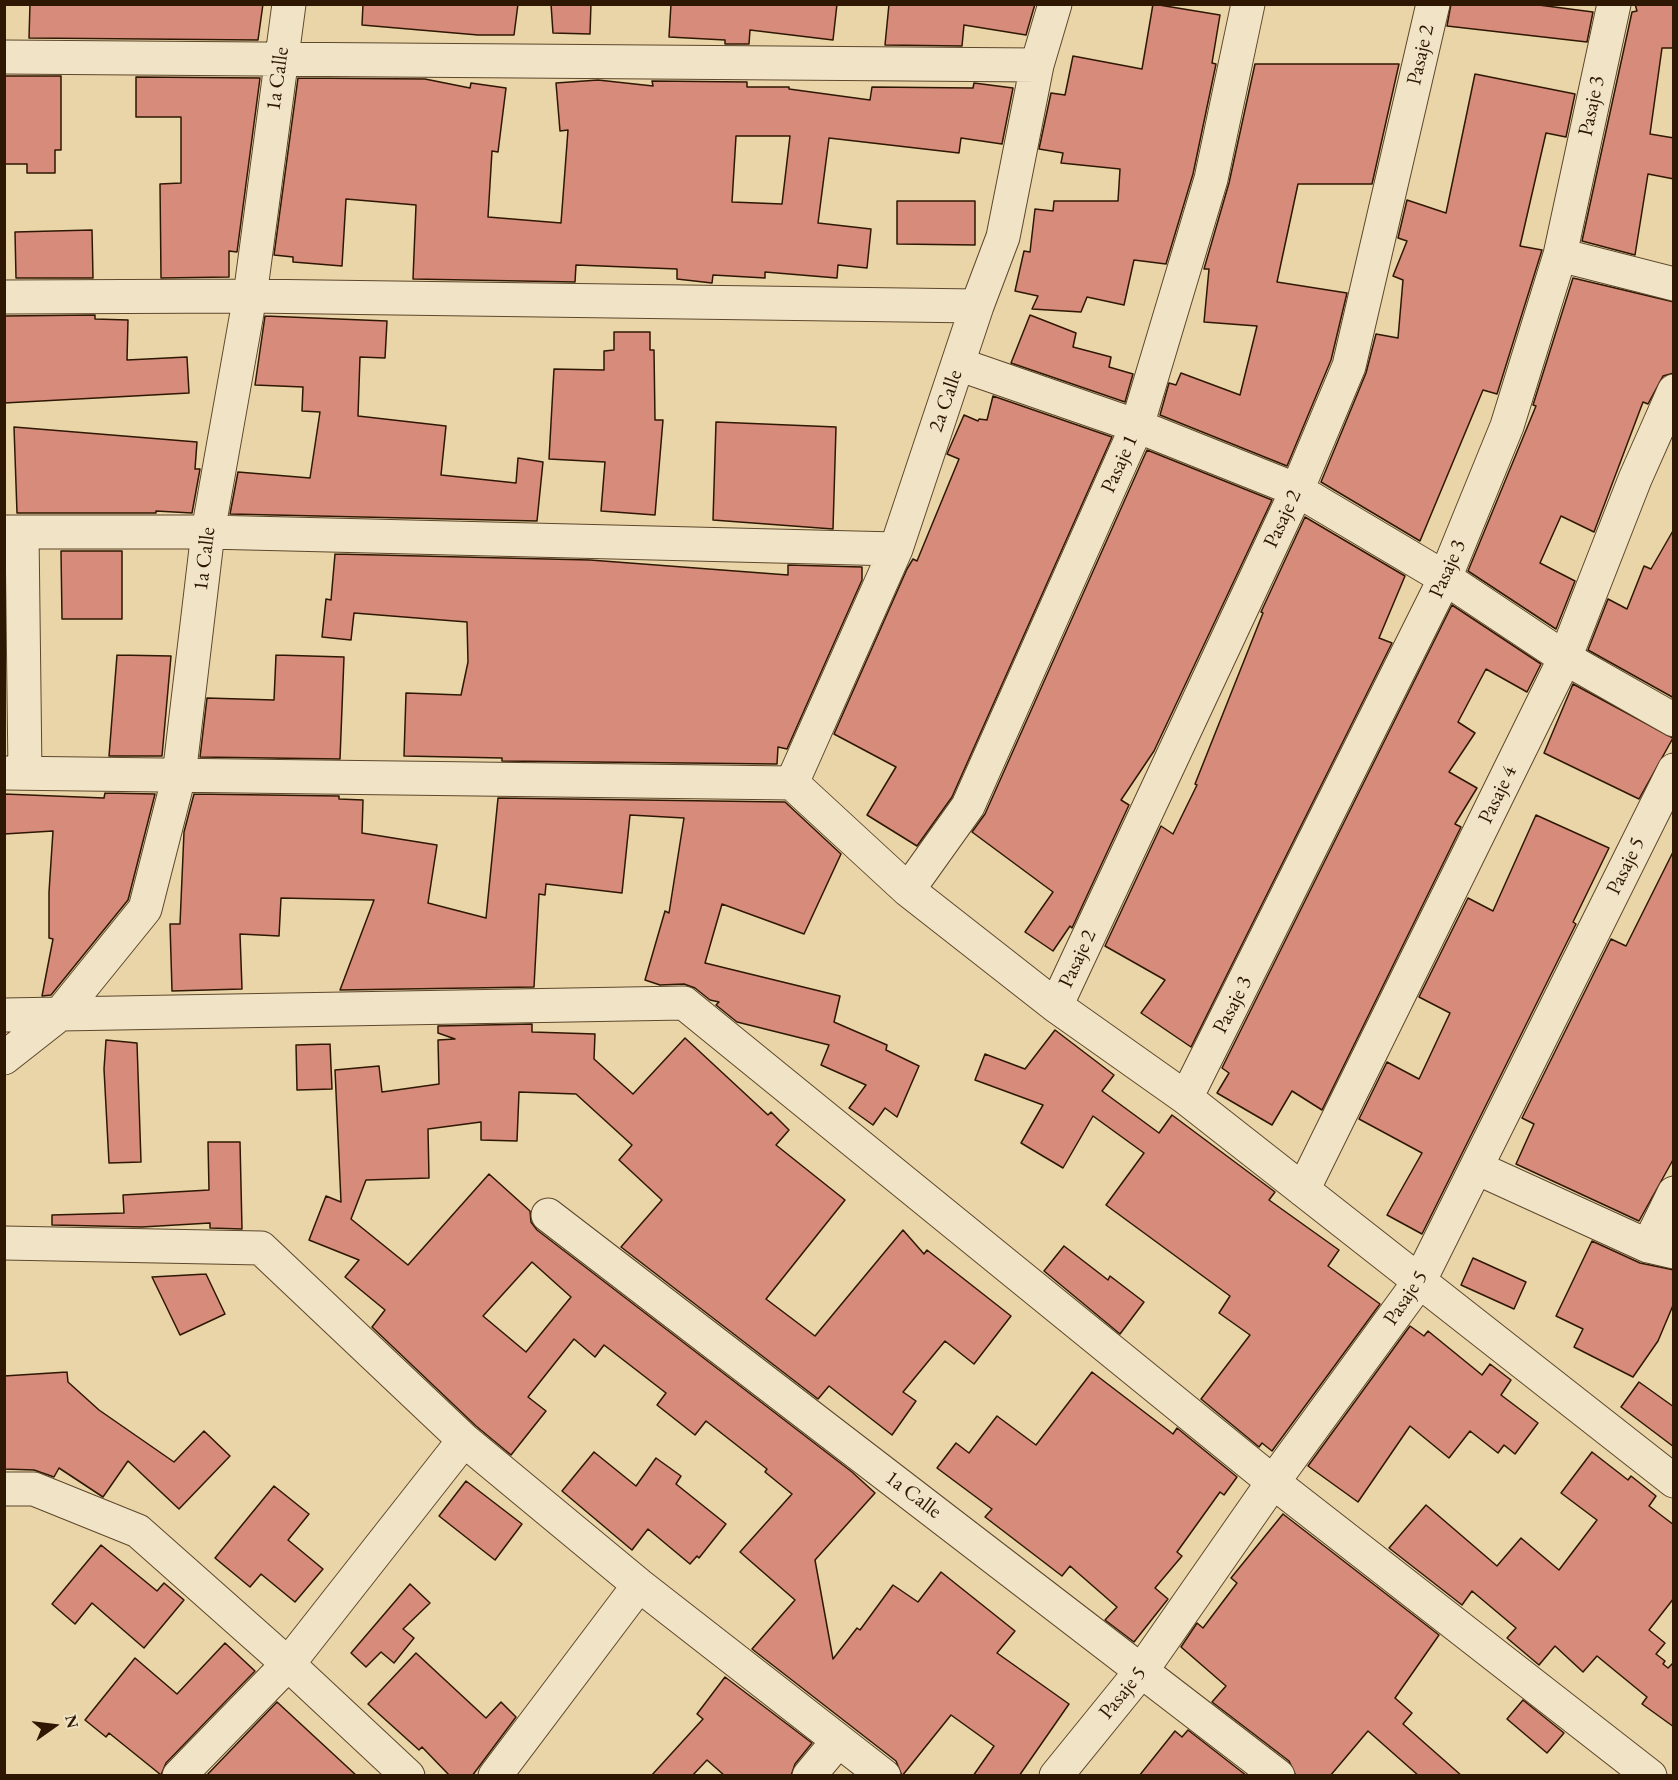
<!DOCTYPE html>
<style>
body{margin:0}
#map{position:relative;width:1678px;height:1780px;overflow:hidden;background:#e9d5a7;font-family:"EB Garamond",serif}
canvas{display:block}
.frame{position:absolute;inset:0;border:6px solid #2f1803;pointer-events:none}
.north{position:absolute;left:24px;top:1696px;width:60px;height:60px;-webkit-text-stroke:4px #f1e4c6;paint-order:stroke;rotate:76deg;font-size:16px;font-weight:700;line-height:24px;text-align:center;color:#2f1803}
.north::after{content:'';display:block;margin:auto;width:21px;height:27px;background:#2f1803;clip-path:polygon(50% 0,100% 100%,50% 72%,0 100%)}
</style>
<div id="map">
<canvas width="1678" height="1780"></canvas>
<div class="frame"></div>
<div class="north">N</div>
</div>
<script>
const g = document.querySelector('canvas').getContext('2d');
g.lineJoin = 'round';
function fillPath(path, color) { g.fillStyle = color; g.fill(path, 'evenodd'); }
const toPath = rows => new Path2D(rows.map(r => 'M' + r).join(''));
function strokePath(path, color, width, dash) { g.strokeStyle = color; g.lineWidth = width; g.lineCap = dash ? 'butt' : 'round'; g.setLineDash(dash || []); g.stroke(path); }
function write(font, color, halo, rows, align = 'center') {
  g.font = font + ' "EB Garamond",serif'; g.lineWidth = 5; g.setLineDash([]); g.textBaseline = 'middle'; g.strokeStyle = halo; g.fillStyle = color; for (const [text, x, y, turn = 0] of rows) {
    g.save(); g.translate(x, y); g.rotate((+turn || 0) * Math.PI / 180); g.textAlign = isNaN(turn) ? turn : align; if (halo) g.strokeText(text, 0, 0); g.fillText(text, 0, 0); g.restore();
  }
}
const building = toPath([
 [30,4,263,4,258,40,29,38,30,4],
 [363,4,518,4,514,35,478,35,362,25,363,4],
 [551,4,591,4,590,34,553,33,551,4],
 [671,4,837,4,833,40,750,30,749,44,725,44,725,40,669,37,671,4],
 [889,4,1035,4,1026,35,964,25,962,46,885,45,889,4],
 [1153,4,1220,15,1212,63,1216,64,1193,174,1166,264,1134,260,1124,305,1087,297,1081,312,1032,309,1038,296,1015,291,1024,251,1030,252,1035,209,1053,211,1054,201,1118,201,1120,169,1061,163,1063,153,1039,149,1051,93,1065,95,1073,56,1142,69,1153,4],
 [1451,4,1531,4,1593,12,1587,42,1447,26,1451,4],
 [1635,4,1674,4,1674,48,1662,48,1650,134,1674,138,1674,179,1648,174,1635,255,1582,241,1632,12,1637,11,1635,4],
 [1255,64,1399,64,1372,184,1298,184,1277,282,1347,293,1331,360,1287,466,1160,415,1169,383,1176,385,1181,373,1240,395,1257,326,1204,322,1209,269,1204,269,1229,183,1255,64],
 [1475,74,1575,94,1566,137,1546,133,1520,246,1542,250,1497,394,1483,390,1420,541,1321,482,1366,373,1376,334,1398,338,1403,280,1393,276,1407,241,1398,238,1407,200,1446,213,1475,74],
 [4,76,61,76,61,150,55,150,55,173,27,173,27,164,4,164,4,76],
 [136,77,260,78,237,252,229,251,229,277,161,278,160,184,181,183,181,117,136,117,136,77],
 [298,78,425,79,470,88,471,83,506,88,498,152,492,151,488,217,561,223,568,130,560,131,556,83,598,80,653,86,652,81,747,82,747,87,789,87,789,89,870,100,872,87,973,88,974,83,1013,88,1002,144,961,138,959,153,829,138,818,223,871,229,867,268,838,265,837,278,765,272,765,278,713,275,712,283,677,279,677,269,576,265,575,282,413,279,416,205,346,199,342,266,293,262,293,257,274,255,298,78],
 [736,136,790,136,782,204,732,202,736,136],
 [897,201,975,201,975,245,897,244,897,201],
 [92,230,93,278,16,278,15,232,92,230],
 [1573,278,1674,302,1674,373,1663,376,1648,404,1643,402,1594,532,1561,516,1540,563,1575,581,1556,629,1468,571,1536,406,1533,405,1573,278],
 [95,315,95,319,128,320,127,360,187,357,189,393,4,403,4,316,95,315],
 [1030,315,1076,333,1073,347,1111,357,1109,367,1133,374,1125,402,1011,363,1030,315],
 [265,316,387,321,385,358,360,357,358,416,446,426,441,475,516,483,518,458,543,462,537,521,230,514,238,472,310,478,320,412,302,411,303,387,255,385,265,316],
 [614,332,650,332,650,350,654,350,655,420,663,420,655,515,601,511,605,462,549,459,554,369,604,370,604,351,614,350,614,332],
 [993,396,1112,437,952,797,917,846,867,815,896,767,834,734,907,569,913,559,917,561,959,459,947,454,964,415,978,421,979,419,987,420,993,396],
 [716,422,836,427,833,529,713,520,716,422],
 [14,427,197,442,195,469,200,469,192,513,156,511,156,513,17,513,14,427],
 [1147,450,1272,500,1154,751,1121,800,1129,805,1072,928,1070,926,1053,951,1025,932,1053,892,972,832,985,814,1147,450],
 [1305,517,1405,576,1379,638,1392,643,1191,1047,1141,1013,1165,980,1105,946,1161,826,1173,834,1197,785,1195,784,1263,613,1261,612,1305,517],
 [1674,529,1674,698,1588,650,1608,599,1627,609,1644,566,1651,569,1674,529],
 [61,551,122,551,122,619,62,619,61,551],
 [335,554,590,560,788,575,788,565,862,567,862,580,787,749,778,747,777,764,502,761,502,758,404,756,406,693,461,695,468,662,467,622,354,613,351,640,322,637,326,599,331,600,335,554],
 [1452,605,1541,664,1527,692,1486,669,1458,722,1475,733,1449,772,1477,788,1455,824,1461,827,1322,1110,1292,1091,1272,1125,1217,1093,1229,1073,1222,1068,1452,605],
 [117,655,171,656,162,756,109,756,117,655],
 [276,655,344,657,340,759,200,757,207,698,274,700,276,655],
 [1573,684,1673,738,1639,799,1544,753,1573,684],
 [105,793,155,794,128,900,51,995,42,996,53,939,49,938,49,892,53,831,4,834,4,794,104,798,105,793],
 [194,794,339,796,339,799,363,800,362,833,437,845,428,903,486,918,498,798,785,802,841,854,804,934,722,904,705,963,840,996,834,1022,887,1045,886,1050,919,1066,897,1117,885,1108,873,1125,849,1108,866,1085,821,1065,829,1045,737,1022,716,1005,719,1002,710,1000,695,988,684,984,660,985,645,980,665,911,669,913,684,818,630,815,622,893,546,884,545,895,539,894,534,987,340,990,374,900,281,898,279,936,240,934,242,989,172,991,170,924,180,924,184,832,194,794],
 [1536,815,1609,848,1573,922,1576,924,1422,1234,1387,1215,1422,1153,1359,1119,1387,1062,1419,1079,1450,1013,1419,997,1468,898,1493,911,1536,815],
 [1674,850,1674,1158,1639,1221,1516,1164,1534,1124,1522,1118,1611,939,1626,946,1674,850],
 [532,1024,532,1032,595,1034,594,1059,633,1094,685,1038,768,1115,771,1112,789,1130,776,1145,845,1200,766,1299,815,1336,903,1230,924,1254,927,1250,1011,1316,974,1364,945,1341,903,1392,916,1401,892,1435,829,1386,818,1399,621,1247,662,1200,619,1160,632,1145,576,1094,519,1092,517,1141,481,1140,481,1122,428,1129,429,1178,366,1180,351,1219,408,1265,489,1174,530,1211,531,1222,537,1230,852,1472,875,1493,815,1560,833,1659,857,1628,860,1630,893,1585,918,1602,941,1572,1015,1631,997,1653,1069,1704,1019,1776,973,1776,994,1746,951,1715,902,1776,896,1761,752,1649,795,1600,740,1552,792,1494,765,1472,767,1469,706,1421,695,1435,657,1405,666,1393,604,1345,595,1357,574,1339,528,1397,546,1411,511,1455,476,1426,372,1327,385,1310,345,1277,359,1260,309,1240,326,1196,341,1202,335,1070,379,1066,382,1092,439,1084,438,1040,455,1039,438,1033,438,1026,532,1024],
 [532,1262,571,1297,526,1352,483,1316,532,1262],
 [1055,1030,1114,1075,1102,1091,1159,1133,1172,1115,1275,1192,1269,1200,1339,1250,1328,1266,1380,1304,1272,1451,1262,1443,1259,1447,1201,1399,1250,1335,1219,1313,1230,1296,1106,1205,1144,1153,1093,1116,1063,1168,1021,1143,1043,1105,975,1080,985,1054,1025,1069,1055,1030],
 [106,1040,137,1043,141,1162,109,1163,104,1069,106,1040],
 [330,1044,332,1089,297,1090,296,1045,330,1044],
 [208,1142,240,1142,242,1229,210,1228,210,1223,142,1227,52,1225,52,1215,124,1213,123,1195,209,1190,208,1142],
 [1592,1241,1640,1263,1674,1270,1674,1303,1658,1341,1633,1377,1574,1347,1583,1329,1556,1316,1592,1241],
 [1064,1246,1108,1280,1110,1276,1144,1302,1120,1334,1044,1271,1064,1246],
 [1473,1258,1526,1282,1514,1309,1461,1285,1473,1258],
 [206,1274,225,1314,180,1335,152,1277,206,1274],
 [1410,1326,1424,1336,1428,1331,1482,1375,1490,1364,1511,1380,1501,1395,1538,1423,1515,1454,1504,1445,1498,1453,1470,1431,1449,1458,1410,1426,1358,1502,1308,1466,1410,1326],
 [67,1372,68,1382,99,1410,174,1462,204,1431,230,1456,179,1509,128,1461,103,1497,59,1468,54,1477,34,1470,4,1469,4,1376,67,1372],
 [1092,1372,1173,1434,1177,1428,1237,1477,1224,1495,1220,1492,1177,1552,1182,1556,1155,1588,1168,1599,1134,1642,1105,1620,1117,1607,1070,1566,1062,1576,985,1517,992,1509,937,1468,956,1443,969,1453,997,1416,1036,1445,1092,1372],
 [1639,1382,1674,1407,1674,1447,1621,1407,1639,1382],
 [594,1452,636,1486,656,1458,681,1476,676,1484,726,1524,699,1558,697,1556,690,1564,648,1529,632,1550,562,1491,594,1452],
 [1592,1452,1628,1480,1631,1476,1656,1496,1649,1506,1674,1525,1674,1598,1649,1630,1665,1643,1656,1654,1665,1661,1663,1664,1668,1668,1674,1662,1674,1727,1642,1704,1647,1697,1597,1656,1583,1672,1555,1646,1539,1665,1507,1638,1516,1628,1472,1591,1462,1605,1389,1548,1426,1505,1497,1566,1521,1538,1559,1570,1597,1520,1561,1493,1592,1452],
 [466,1481,522,1524,495,1560,439,1516,466,1481],
 [274,1486,309,1514,288,1540,323,1569,295,1602,261,1574,250,1587,215,1558,274,1486],
 [1283,1514,1439,1635,1395,1698,1412,1713,1403,1724,1462,1776,1419,1776,1368,1731,1330,1776,1296,1776,1289,1761,1212,1702,1226,1686,1181,1647,1197,1623,1203,1628,1237,1583,1231,1578,1283,1514],
 [101,1545,157,1591,164,1583,184,1600,144,1648,92,1603,75,1624,52,1604,101,1545],
 [410,1584,430,1603,403,1629,414,1638,394,1663,381,1652,366,1667,351,1653,410,1584],
 [225,1643,255,1671,166,1763,161,1775,109,1733,106,1737,85,1720,135,1658,177,1694,225,1643],
 [416,1653,486,1718,501,1702,516,1717,472,1776,450,1776,422,1747,419,1750,368,1704,416,1653],
 [725,1677,812,1743,795,1764,791,1776,725,1776,707,1760,692,1776,651,1776,703,1719,697,1714,725,1677],
 [1523,1700,1564,1733,1547,1753,1507,1719,1523,1700],
 [277,1702,357,1776,206,1776,277,1702],
 [1188,1730,1247,1776,1139,1776,1175,1731,1182,1737,1188,1730]
]);
const street = toPath([
 [4,57,1037,65],
 [1560,255,1674,284],
 [4,297,250,296,977,306],
 [958,364,1137,426,1297,490,1445,578,1565,658,1674,720],
 [4,532,208,532,896,549],
 [22,532,25,773],
 [4,773,792,783,908,890,1056,1006,1186,1098,1674,1481],
 [792,783,896,549,977,306,1003,237,1037,65,1055,4],
 [908,890,968,806,1137,426,1211,179,1248,4],
 [1056,1006,1297,490,1349,366,1433,4],
 [4,1015,684,1003,1273,1482,1650,1776],
 [4,1058,60,1014,145,909,179,776,208,532,250,296,289,4],
 [1186,1098,1445,578,1507,426,1560,255,1614,4],
 [1477,1168,1648,1246,1674,1252],
 [1303,1190,1565,658,1635,479,1674,391],
 [548,1215,1278,1776],
 [4,1243,261,1248,464,1440,639,1585,884,1776],
 [1648,1246,1674,1193],
 [4,1489,34,1489,138,1531,288,1664,408,1776],
 [179,1776,288,1664,464,1440],
 [495,1776,639,1585],
 [809,1776,838,1741],
 [1056,1776,1142,1670,1273,1482,1419,1282,1674,770]
]);
const streetNames = [
 ["Pasaje 2",1421,55,-77],
 ["1a Calle",278,79,-82],
 ["Pasaje 3",1592,106,-78],
 ["2a Calle",946,401,-71],
 ["Pasaje 1",1120,464,-66],
 ["Pasaje 2",1283,519,-65],
 ["1a Calle",205,559,-83],
 ["Pasaje 3",1448,569,-66],
 ["Pasaje 4",1498,795,-64],
 ["Pasaje 5",1626,866,-64],
 ["Pasaje 2",1078,959,-65],
 ["Pasaje 3",1233,1005,-63],
 ["Pasaje 5",1406,1298,-56],
 ["1a Calle",913,1495,37],
 ["Pasaje 5",1123,1693,-51]
];
fillPath(building, '#d68b7b');
strokePath(building, '#2f1803', 1.5);
strokePath(street, '#5e472c', 35);
strokePath(street, '#f1e4c6', 33);
write('21px', '#2f1803', '#f1e4c6', streetNames);
</script>
